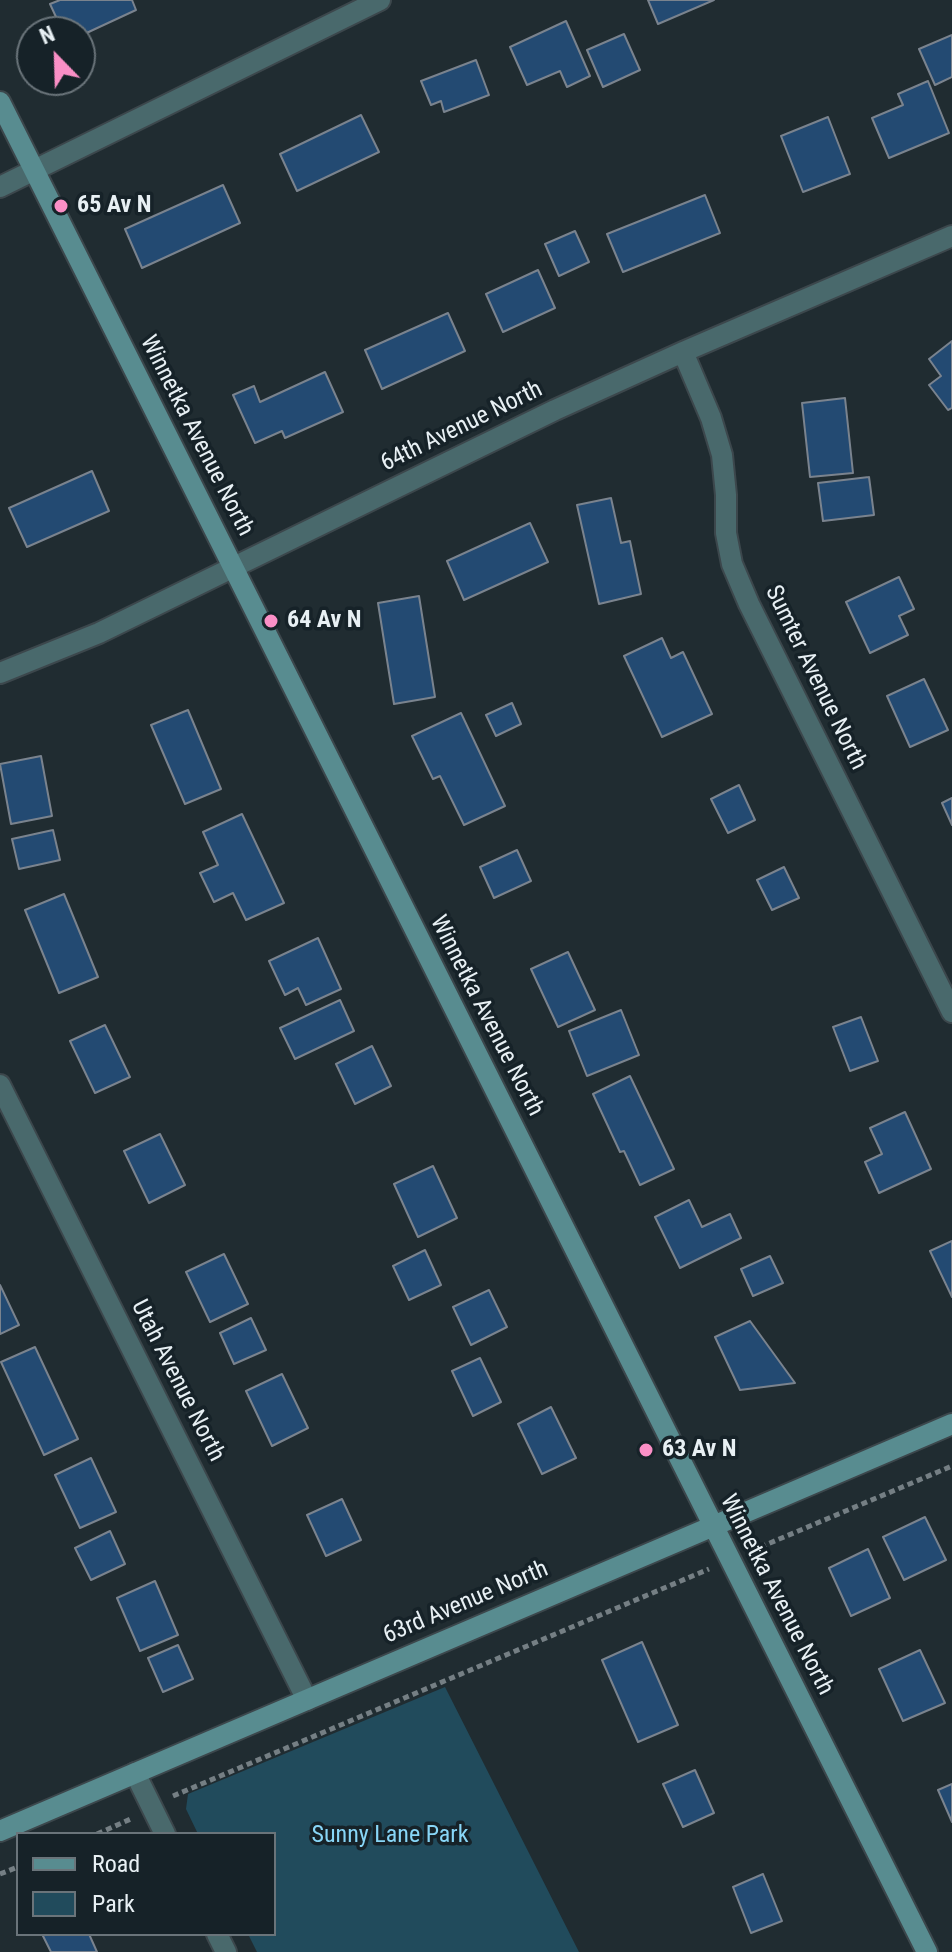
<!DOCTYPE html>
<style>
body{margin:0}
#map{position:relative;width:952px;height:1952px;overflow:hidden;background:#202c31;font-family:"Roboto Condensed",sans-serif}
canvas{display:block}
.legend{position:absolute;left:16px;top:1832px;width:260px;height:104px;box-sizing:border-box;background:#162228;border:2px solid #6a747a;margin:0;padding:10px 14px;list-style:none;font-size:24px;color:#e8f0f4}
.legend li{display:flex;align-items:center;gap:16px;height:40px}
.legend b{width:40px;border:2px solid #6a747a}
.north{position:absolute;left:16px;top:16px;width:80px;height:80px;box-sizing:border-box;background:#162228;border:2px solid #6a747a;border-radius:50%;rotate:337deg;font-size:22px;font-weight:700;line-height:32px;text-align:center;color:#e8f0f4}
.north::after{content:'';display:block;margin:auto;width:28px;height:36px;background:#fa8fc6;clip-path:polygon(50% 0,100% 100%,50% 72%,0 100%)}
</style>
<div id="map">
<canvas width="952" height="1952"></canvas>
<ul class="legend">
<li><b style="height:10px;background:#588c90"></b>Road</li>
<li><b style="height:22px;background:#214b5c"></b>Park</li>
</ul>
<div class="north">N</div>
</div>
<script>
const g = document.querySelector('canvas').getContext('2d');
g.lineJoin = 'round';
function fillPath(path, color) { g.fillStyle = color; g.fill(path, 'evenodd'); }
const toPath = rows => new Path2D(rows.map(r => 'M' + r).join(''));
function strokePath(path, color, width, dash) { g.strokeStyle = color; g.lineWidth = width; g.lineCap = dash ? 'butt' : 'round'; g.setLineDash(dash || []); g.stroke(path); }
function write(font, color, halo, rows, align = 'center') {
  g.font = font + ' "Roboto Condensed",sans-serif'; g.lineWidth = 7; g.setLineDash([]); g.textBaseline = 'middle'; g.strokeStyle = halo; g.fillStyle = color; for (const [text, x, y, turn = 0] of rows) {
    g.save(); g.translate(x, y); g.rotate((+turn || 0) * Math.PI / 180); g.textAlign = isNaN(turn) ? turn : align; if (halo) g.strokeText(text, 0, 0); g.fillText(text, 0, 0); g.restore();
  }
}
const green = toPath([
 [445,1687,579,1952,257,1952,248,1934,274,1934,274,1834,198,1834,186,1809,188,1794]
]);
const building = toPath([
 [60,0,132,0,136,10,80,36,80,32,63,32,50,4,60,0],
 [648,0,714,0,658,24,648,0],
 [566,21,590,76,567,87,560,71,527,85,510,47,566,21],
 [624,34,640,70,603,87,587,50,624,34],
 [952,35,952,77,935,85,919,49,952,35],
 [476,60,489,95,444,112,441,101,431,105,421,81,476,60],
 [928,81,949,133,889,158,872,118,903,105,898,94,928,81],
 [361,115,379,152,297,191,280,154,361,115],
 [828,117,850,174,803,192,781,136,828,117],
 [223,185,240,223,142,268,125,229,223,185],
 [705,195,720,233,623,272,607,234,705,195],
 [575,231,589,262,559,276,545,244,575,231],
 [538,270,555,308,503,332,486,294,538,270],
 [448,313,465,351,382,389,365,350,448,313],
 [952,341,952,408,948,410,929,385,941,376,929,359,952,341],
 [325,372,343,412,285,438,282,431,255,443,233,395,254,386,260,402,325,372],
 [845,398,853,473,810,477,802,403,845,398],
 [92,471,109,511,27,547,9,508,92,471],
 [869,477,874,515,823,521,818,483,869,477],
 [611,498,621,543,630,541,641,594,599,604,577,505,611,498],
 [530,523,548,562,464,600,447,561,530,523],
 [899,577,914,609,899,616,908,635,870,653,846,602,899,577],
 [419,596,435,697,394,704,378,603,419,596],
 [662,638,671,658,683,652,712,714,662,737,624,656,662,638],
 [924,679,948,730,910,747,887,696,924,679],
 [512,703,521,724,496,736,486,715,512,703],
 [188,710,221,789,185,804,151,725,188,710],
 [461,713,505,806,464,825,440,776,433,779,412,736,461,713],
 [41,756,52,816,11,824,0,764,41,756],
 [739,785,755,820,728,833,711,799,739,785],
 [952,798,952,825,942,803,952,798],
 [242,814,284,903,246,920,233,893,214,902,200,873,218,865,203,832,242,814],
 [53,830,60,860,19,869,12,839,53,830],
 [517,850,531,881,494,898,480,867,517,850],
 [784,867,799,898,772,910,757,880,784,867],
 [64,894,98,977,59,993,25,910,64,894],
 [318,938,341,989,306,1005,298,988,285,995,269,961,318,938],
 [568,952,595,1010,558,1027,531,969,568,952],
 [340,1000,354,1031,295,1059,280,1028,340,1000],
 [621,1010,639,1055,587,1076,569,1031,621,1010],
 [861,1017,878,1061,850,1071,833,1027,861,1017],
 [105,1025,130,1077,95,1093,70,1041,105,1025],
 [372,1046,391,1086,355,1104,336,1064,372,1046],
 [630,1076,674,1169,640,1185,624,1151,620,1152,593,1094,630,1076],
 [905,1112,931,1169,879,1193,865,1162,882,1154,870,1128,905,1112],
 [160,1134,185,1185,149,1203,124,1151,160,1134],
 [433,1166,457,1218,418,1237,394,1184,433,1166],
 [689,1200,702,1227,730,1214,741,1238,680,1268,655,1217,689,1200],
 [952,1241,952,1297,930,1251,952,1241],
 [425,1250,441,1285,409,1300,393,1266,425,1250],
 [224,1254,248,1304,210,1322,186,1272,224,1254],
 [770,1256,783,1283,753,1296,741,1269,770,1256],
 [0,1285,19,1325,0,1334,0,1285],
 [489,1290,507,1327,471,1345,453,1307,489,1290],
 [251,1318,266,1350,234,1364,220,1333,251,1318],
 [750,1321,795,1383,740,1390,715,1337,750,1321],
 [35,1347,78,1439,44,1455,1,1362,35,1347],
 [480,1358,501,1402,473,1416,452,1371,480,1358],
 [282,1374,308,1428,272,1446,246,1391,282,1374],
 [551,1407,576,1458,542,1474,518,1424,551,1407],
 [91,1458,116,1512,80,1528,55,1475,91,1458],
 [342,1499,361,1540,326,1556,307,1515,342,1499],
 [925,1517,946,1560,904,1580,883,1537,925,1517],
 [110,1531,125,1564,91,1580,75,1548,110,1531],
 [868,1549,890,1598,851,1616,829,1568,868,1549],
 [155,1581,178,1635,140,1651,117,1598,155,1581],
 [642,1642,678,1725,638,1742,602,1660,642,1642],
 [178,1645,193,1679,163,1692,148,1658,178,1645],
 [920,1650,945,1703,903,1721,879,1669,920,1650],
 [695,1770,714,1813,683,1827,663,1784,695,1770],
 [952,1784,952,1822,938,1790,952,1784],
 [763,1874,782,1921,751,1933,733,1887,763,1874],
 [42,1934,89,1934,97,1952,51,1952,42,1934]
]);
const path = toPath([
 [751,1551,952,1466],
 [173,1796,709,1569],
 [97,1834,133,1818],
 [0,1874,18,1867]
]);
const street = toPath([
 [0,187,380,0],
 [683,352,711,418,722,455,726,495,726,533,732,564,749,604,952,1012],
 [0,673,99,633,555,410,683,352,952,236],
 [0,1085,307,1700],
 [135,1773,165,1834],
 [217,1934,226,1952]
]);
const secondary = toPath([
 [0,102,927,1952],
 [0,1831,952,1424]
]);
const markers = [
 [61,206,8,"#fa8fc6"],
 [271,621,8,"#fa8fc6"],
 [646,1450,8,"#fa8fc6"]
];
const poiNames = [
 ["65 Av N",77,206],
 ["64 Av N",287,621],
 ["63 Av N",662,1450]
];
const streetNames = [
 ["64th Avenue North",462,427,-26],
 ["Winnetka Avenue North",196,436,63],
 ["Sumter Avenue North",815,678,64],
 ["Winnetka Avenue North",486,1016,63],
 ["Utah Avenue North",177,1381,63],
 ["Winnetka Avenue North",776,1595,63],
 ["63rd Avenue North",466,1603,-23]
];
const parkNames = [
 ["Sunny Lane Park",390,1836]
];
fillPath(green, '#214b5c');
fillPath(building, '#234a72');
strokePath(building, '#7a838e', 2);
strokePath(street, '#3c474c', 24);
strokePath(secondary, '#3c474c', 24);
strokePath(path, '#757f84', 5, [6, 4]);
strokePath(street, '#49696c', 20);
strokePath(secondary, '#588c90', 20);
for (const [x, y, r, color] of markers) { const dot = new Path2D(); dot.arc(x, y, r, 0, 2 * Math.PI); g.fillStyle = color; g.fill(dot); strokePath(dot, '#162228', 3); }
write('bold 24px', '#e8f0f4', '#162228', poiNames, 'left');
write('24px', '#e8f0f4', '#162228', streetNames);
write('24px', '#88d6f7', '#162228', parkNames);
</script>
